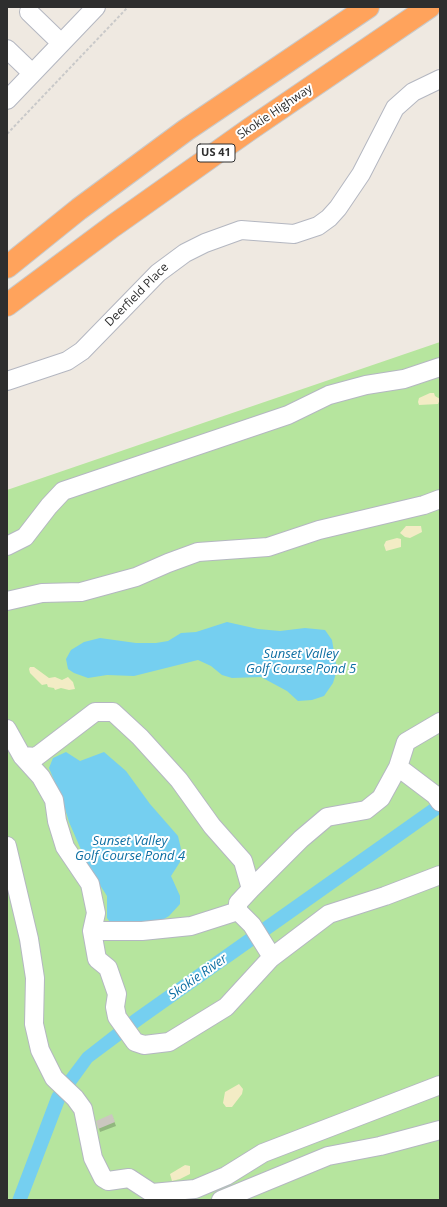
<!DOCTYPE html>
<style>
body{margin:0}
#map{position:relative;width:447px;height:1207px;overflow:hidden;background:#efe9e1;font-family:"Open Sans",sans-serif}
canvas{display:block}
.frame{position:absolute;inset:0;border:8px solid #2e2e2e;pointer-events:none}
</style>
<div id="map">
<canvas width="447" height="1207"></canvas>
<div class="frame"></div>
</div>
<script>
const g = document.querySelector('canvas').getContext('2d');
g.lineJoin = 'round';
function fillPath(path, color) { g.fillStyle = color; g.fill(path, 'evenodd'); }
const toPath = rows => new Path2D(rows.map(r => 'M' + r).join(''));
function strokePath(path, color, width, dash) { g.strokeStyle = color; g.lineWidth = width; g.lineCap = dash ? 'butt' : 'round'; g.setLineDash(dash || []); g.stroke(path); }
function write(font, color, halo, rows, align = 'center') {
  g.font = font + ' "Open Sans",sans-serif'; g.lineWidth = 4; g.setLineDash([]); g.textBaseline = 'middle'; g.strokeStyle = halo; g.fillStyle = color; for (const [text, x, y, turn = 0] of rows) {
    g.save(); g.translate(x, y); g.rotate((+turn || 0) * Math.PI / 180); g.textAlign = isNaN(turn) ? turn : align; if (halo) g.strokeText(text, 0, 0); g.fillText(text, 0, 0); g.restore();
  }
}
const green = toPath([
 [440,342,440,1200,7,1200,7,490]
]);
const sand = toPath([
 [430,393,434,393,435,396,440,399,438,404,419,405,418,402,419,398],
 [406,526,421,526,422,532,410,538,405,537,400,533],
 [397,538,401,539,401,547,386,551,384,545,386,541],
 [30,667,34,667,49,678,55,677,62,680,68,677,73,682,75,689,69,690,61,688,55,690,54,688,48,687,47,684,42,685,30,673,29,669],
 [239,1084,243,1089,242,1094,232,1107,226,1107,223,1103,225,1092],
 [185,1165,190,1166,190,1174,180,1179,172,1181,170,1174]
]);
const water = toPath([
 [227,622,258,629,280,631,305,628,325,630,332,640,337,670,333,683,324,696,312,700,298,701,287,691,261,677,232,678,222,675,211,666,198,660,134,676,107,675,88,678,74,673,68,669,66,659,71,650,84,642,100,638,136,643,156,643,168,641,181,633,196,632],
 [66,752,80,761,104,752,126,771,150,804,178,836,182,853,180,862,171,876,180,896,180,904,169,916,159,922,112,925,107,918,107,896,89,868,69,822,63,802,49,768,53,758],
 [440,797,440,814,143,1024,92,1062,66,1098,27,1200,12,1200,52,1094,83,1053,133,1014]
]);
const shadow = toPath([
 [113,1118,116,1126,100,1132,97,1121]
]);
const building = toPath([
 [112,1114,115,1122,98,1129,96,1121]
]);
const path = toPath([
 [7,134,128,7]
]);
const minor = toPath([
 [29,12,61,43],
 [7,49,32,73],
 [7,100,96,7],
 [7,381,67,361,82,351,158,273,185,253,205,243,241,230,294,234,318,226,329,218,338,208,361,174,395,108,413,92,440,79],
 [7,546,25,537,49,506,63,491,288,415,329,395,366,385,404,379,440,367],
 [7,601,42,593,81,592,136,577,168,563,198,552,268,547,319,530,424,505,440,499],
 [7,729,22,756,41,777,54,800,57,821,65,847,90,884,96,913,92,931,97,959,108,968,117,994,115,1007,117,1017,135,1042,144,1045,169,1042,226,1007,271,958,329,914,385,896,440,875],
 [22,756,36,757,95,712,113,712,140,737,179,780,212,826,243,861,251,889,238,903,238,911,252,925,272,957],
 [398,767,435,795,440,802],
 [7,846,29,939,35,978,34,1024,40,1050,54,1078,75,1098,83,1109,93,1158,103,1178,108,1181,129,1178,152,1193,195,1189,226,1176,263,1153,440,1085],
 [251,889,301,839,327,817,366,810,381,798,398,767,406,742,440,722],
 [92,931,142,931,191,926,238,911],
 [221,1200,328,1156,380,1146,440,1130]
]);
const highway = toPath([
 [7,267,79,209,186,130,368,7],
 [7,305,113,226,250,129,429,7]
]);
const shields = [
 [216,153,38]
];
const shieldNames = [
 ["US 41",216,153]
];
const streetNames = [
 ["Skokie Highway",275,112,-34],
 ["Deerfield Place",137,295,-45]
];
const waterNames = [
 ["Sunset Valley",301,654],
 ["Golf Course Pond 5",301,669],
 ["Sunset Valley",130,841],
 ["Golf Course Pond 4",130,856],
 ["Skokie River",198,977,-35]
];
fillPath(green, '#b6e59e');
fillPath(sand, '#f3ecc5');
fillPath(water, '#75cff0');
fillPath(shadow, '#0003');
fillPath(building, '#cbc7bf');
strokePath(minor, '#b4b7c1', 20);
strokePath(highway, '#c9c9c9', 24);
strokePath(path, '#c9c9c9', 2, [3, 2]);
strokePath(minor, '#fff', 18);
strokePath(highway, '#ffa35c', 22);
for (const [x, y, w] of shields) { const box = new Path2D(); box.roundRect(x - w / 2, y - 9, w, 18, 3); g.fillStyle = '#fff'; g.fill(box); strokePath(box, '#2e2e2e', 1); }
write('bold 11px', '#2e2e2e', null, shieldNames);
write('12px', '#2e2e2e', '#fff', streetNames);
write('italic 13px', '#0d6fa3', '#fff', waterNames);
</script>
